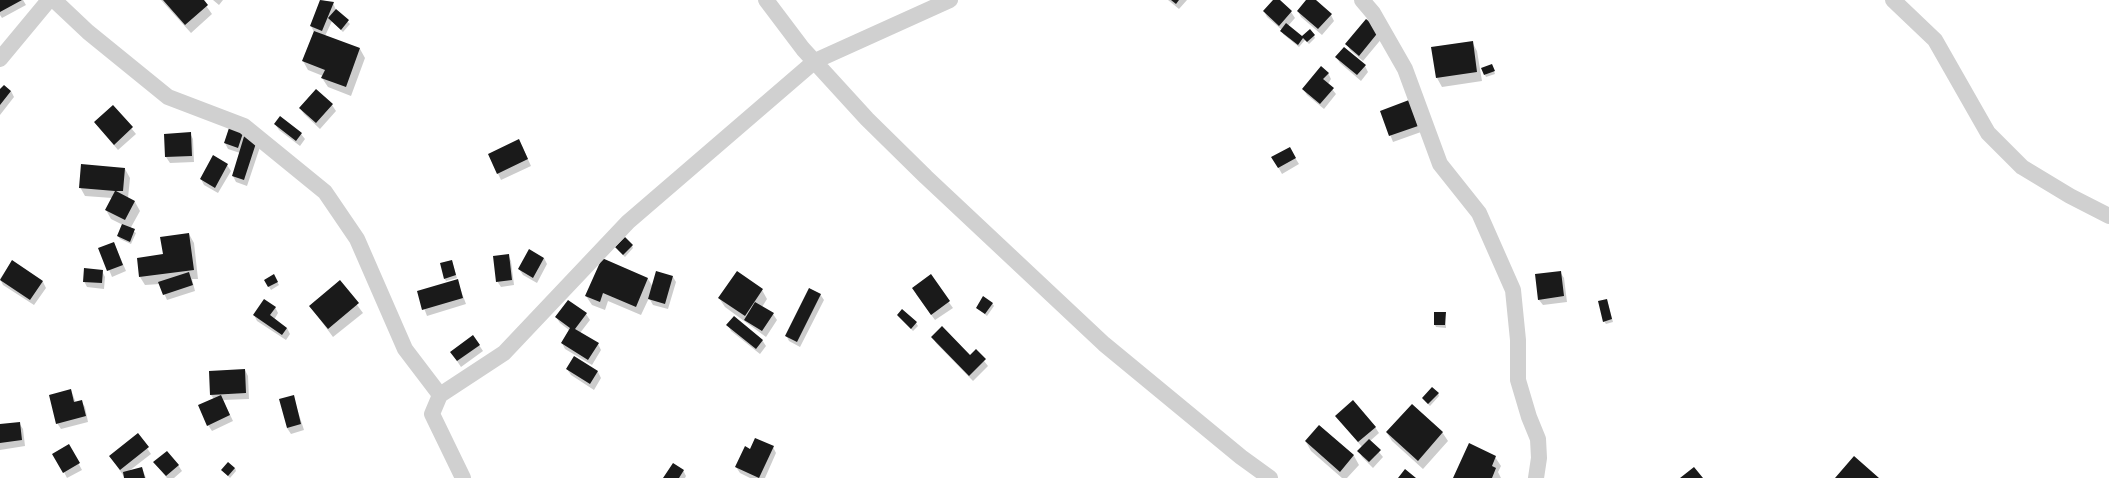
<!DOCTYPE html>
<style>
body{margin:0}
canvas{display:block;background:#fff}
</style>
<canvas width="2109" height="478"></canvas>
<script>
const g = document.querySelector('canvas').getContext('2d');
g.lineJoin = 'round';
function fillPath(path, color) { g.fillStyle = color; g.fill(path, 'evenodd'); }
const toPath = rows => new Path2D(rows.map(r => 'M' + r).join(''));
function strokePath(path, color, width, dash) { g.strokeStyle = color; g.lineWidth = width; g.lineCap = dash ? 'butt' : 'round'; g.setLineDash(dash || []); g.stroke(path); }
const shadow = toPath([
 [0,0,23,0,26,5,2,18,0,15],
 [161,0,202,0,212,14,191,33],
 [213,0,223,0,219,5],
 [321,0,333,3,336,10,350,24,343,32,332,21,325,36,360,49,365,58,351,96,328,87,322,78,323,76,308,70,303,61,314,32,311,26],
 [1168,0,1187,0,1179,9],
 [1274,0,1278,0,1291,12,1295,18,1288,26,1302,37,1314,36,1315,38,1309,44,1305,40,1299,47,1283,34,1282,30,1267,17,1264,11],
 [1308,0,1314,0,1331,15,1334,21,1322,35,1301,17,1298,11],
 [1380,31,1383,37,1363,61,1350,50,1347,44],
 [1472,42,1477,51,1482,81,1442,87,1437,78],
 [1336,57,1365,66,1368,72,1361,81,1340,63],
 [1493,68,1495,74,1486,77,1485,75],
 [1328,73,1331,79,1328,84,1336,94,1324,109,1307,95,1303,89],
 [0,91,11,91,14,97,0,115],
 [316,91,332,105,336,111,320,129,304,114,300,108],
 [113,106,136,134,118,150,95,123],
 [1412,108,1421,132,1393,142,1381,111],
 [275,124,301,134,305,139,300,146,279,130],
 [229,129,262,141,247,186,236,182,233,176,240,153,228,149,225,143],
 [190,133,193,139,194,162,170,163,166,157,165,135],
 [522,146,531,166,501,180,489,155],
 [1289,148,1299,164,1282,174,1273,158],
 [227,165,231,171,218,193,204,185,201,179],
 [125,169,130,178,128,198,135,202,140,211,130,229,136,233,131,244,120,239,118,236,123,225,111,219,106,210,112,198,85,196,80,187],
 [189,234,194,243,198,279,192,279,195,291,167,300,160,284,145,285,140,277],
 [114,243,126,271,112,277,100,248],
 [632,246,633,248,625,257,618,250],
 [508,255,511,261,514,285,501,287,497,281],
 [544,258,547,264,537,283,523,275,519,269],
 [12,261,43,282,46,288,34,305,3,285,0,279],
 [452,261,457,278,446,281,445,279],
 [102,271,105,277,104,289,87,287,84,281],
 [1560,272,1564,278,1567,302,1543,305,1539,300],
 [274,276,279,285,271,290,265,280],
 [930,276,953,308,935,320,916,294],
 [673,277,676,282,668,309,653,305,649,298,641,315,608,301,605,310,592,305,586,296,648,279,653,287],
 [457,280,466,304,427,316,418,292],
 [340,282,363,313,333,337,310,306],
 [762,290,767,299,762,307,773,314,777,320,766,337,725,307,719,298],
 [820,294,824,300,800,347,789,341,786,335],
 [1607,300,1613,322,1606,324,1604,321],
 [992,303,994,306,987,316,977,308],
 [275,307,278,313,274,320,287,328,290,334,286,340,257,321,254,315],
 [1445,313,1446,328,1436,327,1435,325],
 [586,314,590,320,580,333,598,344,601,350,592,365,565,349,562,343,569,330,560,323,556,317],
 [898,315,916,323,918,326,913,331],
 [728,325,762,340,766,346,760,354,731,331],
 [933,337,970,356,976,351,988,366,973,381,936,343],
 [479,345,483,351,461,367,455,358],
 [575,357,598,372,601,378,594,390,571,375,567,369],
 [245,370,248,376,249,399,223,400,233,421,212,431,208,425,214,399,211,395],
 [71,390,76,403,81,401,85,407,88,422,61,429,57,423],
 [1438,393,1439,396,1430,406,1425,401],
 [293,396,304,430,291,434,287,428],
 [1336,416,1375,427,1379,433,1370,441,1383,457,1373,468,1362,457,1359,451,1362,447],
 [19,423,23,429,25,446,0,450,0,425],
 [1320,426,1354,456,1359,465,1347,478,1342,478,1311,451,1306,442],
 [1442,432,1448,441,1423,469,1392,441,1387,433],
 [138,435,151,454,129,471,142,468,146,478,125,478,114,462],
 [69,446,82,470,67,478,64,472],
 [773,447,776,453,765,478,750,478,740,473,736,467,751,450],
 [1495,457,1501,466,1498,472,1501,478,1454,478],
 [155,463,178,465,182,471,174,478,167,478],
 [235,468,236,471,230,478,222,470],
 [683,470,686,476,685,478,665,478]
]);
const building = toPath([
 [0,0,22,0,0,12],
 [163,0,204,0,208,5,185,25],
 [320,0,334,2,322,31,310,26],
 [1171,0,1179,0,1176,4],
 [1273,0,1280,0,1292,11,1279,26,1263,11],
 [1306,0,1316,0,1332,14,1318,29,1297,11],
 [336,9,349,20,341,30,328,18],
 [1366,19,1380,30,1359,56,1345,44],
 [1286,23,1302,36,1310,29,1315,35,1307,42,1303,38,1298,45,1280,31],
 [314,31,360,48,346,87,321,78,325,70,302,61],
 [1473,41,1477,72,1436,78,1431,47],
 [1344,47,1366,65,1357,75,1335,57],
 [1492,64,1495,71,1484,75,1481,68],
 [1321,66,1329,73,1323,79,1334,88,1320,104,1302,89],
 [4,85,11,91,0,105,0,89],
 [316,89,333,104,316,123,299,108],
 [1409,100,1418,126,1389,136,1380,111],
 [113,105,133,127,114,145,94,122],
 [280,116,302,133,296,141,274,124],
 [229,128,243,133,238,148,224,143],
 [246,130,259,134,244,180,232,176],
 [191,132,192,156,165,157,164,134],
 [519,139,528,159,497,174,488,154],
 [1290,147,1296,158,1278,168,1271,157],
 [213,155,228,164,215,188,200,179],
 [81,164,125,168,123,191,116,191,135,201,125,220,105,210,115,191,79,188],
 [122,224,135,229,130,242,117,236],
 [189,233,194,270,139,277,137,258,163,254,160,237],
 [625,237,633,245,623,255,615,247],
 [114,242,123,265,107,271,98,248],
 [529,249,544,258,533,278,518,269],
 [509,254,512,280,496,282,493,256],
 [602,258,648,278,636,307,603,293,600,302,585,296],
 [12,260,43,281,30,300,0,280],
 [452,260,456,275,444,279,440,263],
 [84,268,103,270,102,283,83,282],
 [656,271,673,276,665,304,648,299],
 [737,271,763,289,745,316,718,298],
 [1561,271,1564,296,1538,300,1535,274],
 [189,272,193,285,163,295,158,282],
 [274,274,278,282,268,287,264,280],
 [931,274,950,301,931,315,912,288],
 [458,279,463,298,422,310,417,291],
 [340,280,359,303,328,329,309,306],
 [809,288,821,294,797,342,785,336],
 [983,296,993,303,985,314,976,308],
 [264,299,276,307,270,315,287,328,282,335,253,315],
 [1607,299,1612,319,1603,322,1598,301],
 [568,300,587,313,575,329,599,343,588,360,561,343,570,328,555,317],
 [755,302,774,313,762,331,744,320],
 [902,309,917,322,911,329,897,315],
 [1434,312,1446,312,1445,325,1434,325],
 [734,316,763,340,756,349,726,325],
 [942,326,970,355,976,349,986,359,969,376,931,337],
 [473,335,480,345,457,361,450,352],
 [574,356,598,371,590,384,566,369],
 [245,369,246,393,210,395,209,371],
 [1432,387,1439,393,1428,404,1422,398],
 [71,389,74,402,82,400,86,416,56,424,49,395],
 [221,395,230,415,207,426,198,405],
 [294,395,301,424,287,428,279,399],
 [1353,400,1376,427,1358,442,1335,416],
 [1412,404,1443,432,1418,461,1386,432],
 [20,422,22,440,0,443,0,424],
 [1319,425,1354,455,1340,472,1305,441],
 [138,433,149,447,120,470,109,456],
 [755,438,774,446,759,478,735,467,745,446,750,449],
 [1369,439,1381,450,1369,462,1357,451],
 [1469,443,1496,456,1492,466,1496,468,1492,478,1453,478],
 [69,444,80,463,63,473,52,454],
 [167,451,179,465,166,476,153,462],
 [1854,456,1879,478,1835,478],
 [228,462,235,468,228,476,221,470],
 [673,463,684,470,679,478,663,478],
 [142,467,145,478,124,478,123,472],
 [1694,467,1703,478,1680,478],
 [1405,469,1416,478,1398,478]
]);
const minor = toPath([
 [54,0,88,32,168,97,244,126,325,192,357,239,405,349,440,395],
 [766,0,803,49,867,119,926,177,1104,344,1241,457,1270,478],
 [1362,0,1373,13,1405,69,1440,164,1479,213,1513,290,1518,340,1518,380,1529,417,1538,439,1539,458,1536,478],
 [1893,0,1935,40,1988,133,2022,167,2070,196,2109,216],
 [0,59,49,0],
 [463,478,432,414,440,395,504,353,628,222,815,61,950,0]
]);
fillPath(shadow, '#0003');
fillPath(building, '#1a1a1a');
strokePath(minor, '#d0d0d0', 16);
</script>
